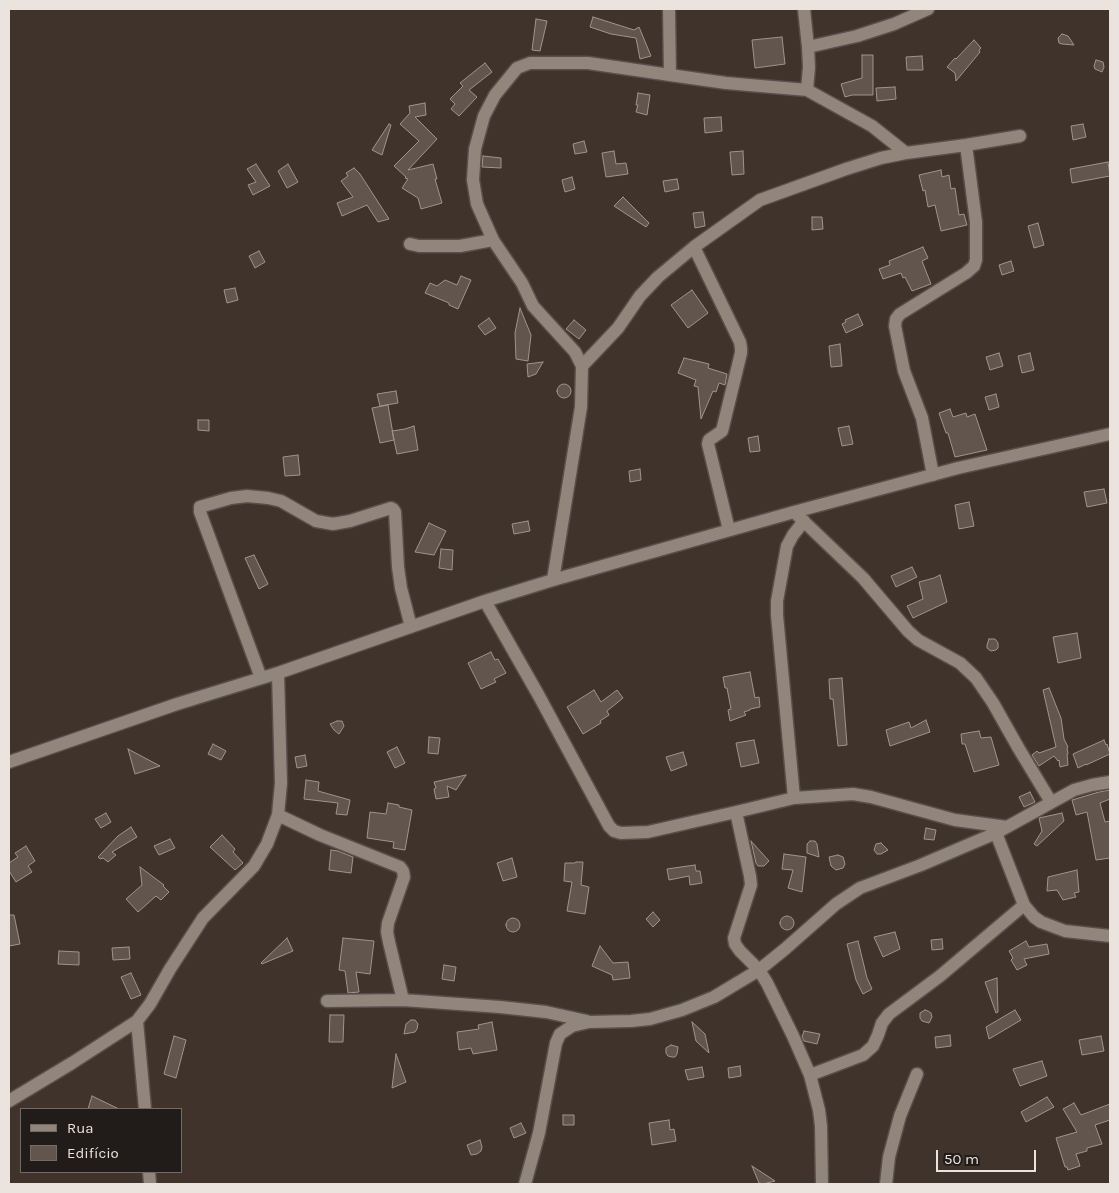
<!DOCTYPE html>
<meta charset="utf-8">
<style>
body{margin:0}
#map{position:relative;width:1119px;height:1193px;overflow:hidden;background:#3f332c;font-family:Karla,sans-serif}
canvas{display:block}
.frame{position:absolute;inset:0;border:10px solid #eae3de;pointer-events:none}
.legend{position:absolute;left:20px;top:1108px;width:162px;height:65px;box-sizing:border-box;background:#211c19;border:1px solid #716c68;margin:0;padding:6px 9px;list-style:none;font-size:15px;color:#eae3de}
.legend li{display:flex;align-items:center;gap:10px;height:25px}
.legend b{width:25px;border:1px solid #716c68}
.scale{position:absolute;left:936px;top:1150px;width:100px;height:22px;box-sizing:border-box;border:2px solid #eae3de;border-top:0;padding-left:6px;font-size:15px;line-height:18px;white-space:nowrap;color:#eae3de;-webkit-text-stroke:4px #211c19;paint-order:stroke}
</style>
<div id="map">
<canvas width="1119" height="1193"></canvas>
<div class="frame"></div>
<ul class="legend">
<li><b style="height:6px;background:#92857c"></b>Rua</li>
<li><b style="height:14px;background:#61554d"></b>Edifício</li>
</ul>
<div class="scale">50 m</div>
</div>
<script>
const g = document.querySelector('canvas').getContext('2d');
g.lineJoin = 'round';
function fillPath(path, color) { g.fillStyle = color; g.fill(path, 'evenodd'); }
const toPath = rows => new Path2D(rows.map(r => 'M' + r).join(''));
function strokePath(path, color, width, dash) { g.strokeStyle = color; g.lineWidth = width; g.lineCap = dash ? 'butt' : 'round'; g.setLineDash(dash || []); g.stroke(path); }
const building = toPath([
 [593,17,634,30,639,27,651,56,640,59,636,38,611,34,590,27,593,17],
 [536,19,547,21,540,51,532,50,536,19],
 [1062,34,1068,36,1074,45,1062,44,1059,43,1058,38,1062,34],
 [782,37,785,64,755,68,752,40,782,37],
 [974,40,981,48,979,50,980,52,956,81,955,73,947,67,955,58,956,59,974,40],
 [862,55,873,55,873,95,852,95,845,97,841,84,862,78,862,55],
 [922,56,923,70,907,70,906,57,922,56],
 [1096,60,1103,62,1104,67,1102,72,1095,69,1094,66,1096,60],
 [485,63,492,72,469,90,477,97,459,116,451,109,455,104,450,99,463,86,460,83,485,63],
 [895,87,896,99,877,101,876,88,895,87],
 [638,93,650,95,647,115,636,112,638,105,636,105,638,93],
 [425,103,426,115,415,117,437,139,408,170,433,164,437,179,435,179,442,203,421,209,418,198,402,188,408,179,405,178,406,177,394,166,419,141,400,124,410,113,409,106,425,103],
 [721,117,722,131,705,133,704,118,721,117],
 [389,124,391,125,382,155,372,150,389,124],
 [1083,124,1086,137,1073,140,1071,126,1083,124],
 [584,141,587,152,575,154,573,144,584,141],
 [614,151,616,164,626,163,628,174,606,177,602,153,614,151],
 [743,151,744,174,732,175,730,152,743,151],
 [483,156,501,158,501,168,482,167,483,156],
 [1108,162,1110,176,1072,183,1070,169,1108,162],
 [256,164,270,186,253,195,248,185,256,182,247,169,256,164],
 [288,164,298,182,287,188,278,171,288,164],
 [354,168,360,174,389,219,378,222,367,205,342,216,337,203,353,197,341,181,348,176,346,173,354,168],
 [941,170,942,177,949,175,951,189,955,188,959,215,964,214,967,225,941,231,935,205,928,207,925,190,923,191,919,175,941,170],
 [572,177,575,189,565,192,562,180,572,177],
 [677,179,679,189,665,192,663,181,677,179],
 [623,197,649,223,646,227,614,206,623,197],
 [703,212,705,226,695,228,693,213,703,212],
 [812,217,822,217,823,229,812,230,812,217],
 [1038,223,1044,245,1034,248,1028,226,1038,223],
 [923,247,928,258,922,261,931,284,912,291,905,277,903,278,901,273,883,279,879,269,890,265,889,261,923,247],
 [259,251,265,262,255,268,249,256,259,251],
 [1011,261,1014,271,1002,275,999,265,1011,261],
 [461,276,471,280,458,309,449,305,449,303,425,293,430,283,437,286,445,280,457,285,461,276],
 [235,288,238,300,227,303,224,290,235,288],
 [692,290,708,313,688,328,671,305,692,290],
 [520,308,531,335,528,361,516,359,515,333,520,308],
 [858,314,863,325,846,333,842,324,846,322,845,320,858,314],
 [489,318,496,328,485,335,478,326,489,318],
 [574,320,586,330,579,339,566,329,574,320],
 [840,344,842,366,831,367,829,346,840,344],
 [999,353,1003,366,990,370,986,357,999,353],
 [1030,353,1034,370,1022,373,1018,356,1030,353],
 [684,358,709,364,708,368,727,374,725,385,719,383,716,392,713,391,701,419,698,387,694,386,696,380,678,373,684,358],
 [543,362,536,374,528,377,527,364,543,362],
 '557 391a7 7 0 1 1 14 0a7 7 0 1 1-14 0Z',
 [396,391,398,403,380,406,377,394,396,391],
 [996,394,999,407,989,410,985,397,996,394],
 [388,405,394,440,380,443,372,408,388,405],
 [950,409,953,417,966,413,967,417,975,414,987,450,955,457,948,433,946,433,939,413,950,409],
 [198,420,209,420,209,431,198,430,198,420],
 [414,426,418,450,397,454,392,431,405,429,414,426],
 [849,426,853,444,842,446,838,428,849,426],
 [758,436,760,451,750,452,748,438,758,436],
 [298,455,300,475,285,476,283,457,298,455],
 [640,469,641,480,630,482,629,471,640,469],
 [1104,489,1107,503,1087,507,1084,492,1104,489],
 [969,502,974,526,959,529,955,505,969,502],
 [528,521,530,531,514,534,512,524,528,521],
 [429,523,446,531,434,555,415,552,429,523],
 [441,549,453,550,452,570,439,568,441,549],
 [254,555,268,584,259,589,245,558,254,555],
 [912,567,917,577,896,587,891,576,912,567],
 [940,575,947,602,913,618,907,606,923,599,919,582,934,578,940,575],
 [1077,633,1081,658,1058,663,1053,637,1077,633],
 [989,639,995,639,998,643,998,648,996,650,991,651,987,648,987,645,989,639],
 [491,652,495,660,498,659,506,673,494,679,496,682,481,689,468,663,491,652],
 [750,672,755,698,759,697,760,707,750,709,750,710,744,712,746,715,730,721,728,710,731,709,727,688,725,688,723,677,750,672],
 [842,678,847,745,838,746,833,699,830,699,829,679,842,678],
 [1049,688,1061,718,1064,739,1068,747,1067,748,1068,754,1067,754,1068,765,1060,767,1059,760,1058,761,1054,756,1039,766,1032,755,1037,751,1039,753,1056,747,1043,690,1049,688],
 [594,690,601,702,617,690,623,698,607,711,609,715,600,721,601,723,583,734,567,707,594,690],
 [926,720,930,732,890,746,886,730,909,722,911,728,926,720],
 [337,721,342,721,344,726,339,734,334,730,330,724,337,721],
 [979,731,981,738,991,737,999,765,974,772,965,744,962,744,961,734,979,731],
 [429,737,440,738,438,754,428,753,429,737],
 [754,740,759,763,741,767,736,743,754,740],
 [1104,740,1106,745,1107,744,1110,754,1086,765,1086,764,1078,768,1073,754,1104,740],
 [213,744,226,751,221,760,208,754,213,744],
 [397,747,405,763,395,768,387,752,397,747],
 [128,749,160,766,135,774,128,749],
 [683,752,687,765,671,771,666,757,683,752],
 [305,755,307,766,297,768,295,757,305,755],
 [466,775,456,790,447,786,449,797,436,799,434,789,436,788,434,782,466,775],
 [306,780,319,782,318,791,350,800,347,815,336,814,338,803,304,799,306,780],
 [1110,790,1110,799,1100,803,1105,822,1110,821,1110,858,1096,860,1087,812,1076,815,1072,800,1099,792,1110,790],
 [1030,792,1035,802,1024,807,1019,797,1030,792],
 [388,803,399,805,399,807,412,810,405,850,393,848,394,842,367,838,370,812,386,814,388,803],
 [106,813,111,822,101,828,95,819,106,813],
 [1062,813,1064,821,1037,846,1034,844,1042,831,1039,818,1062,813],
 [131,827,137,837,112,852,116,855,108,862,103,858,100,859,98,857,118,836,131,827],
 [926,828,936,830,934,840,924,839,926,828],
 [222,835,235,849,233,852,243,863,235,870,210,847,222,835],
 [170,839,175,848,159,855,154,846,170,839],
 [751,841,769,861,764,866,758,866,756,863,751,841],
 [810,841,815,841,817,844,819,857,807,853,807,844,810,841],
 [881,843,888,850,881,854,877,854,874,850,876,844,881,843],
 [26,846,35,861,28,866,32,872,16,882,9,871,9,863,18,857,15,853,26,846],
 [331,850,338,851,353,857,351,873,329,870,331,850],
 [784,854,806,857,802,892,788,888,793,870,782,869,784,854],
 [838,855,843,857,845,864,843,868,836,870,831,866,829,857,838,855],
 [512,858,517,877,503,881,497,863,512,858],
 [576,862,583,862,581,885,589,887,585,914,567,911,572,882,564,881,565,863,575,863,576,862],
 [695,865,696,871,700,871,702,883,690,885,689,876,669,880,667,869,695,865],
 [140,867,164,885,163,886,169,892,161,900,156,896,138,912,126,899,142,885,140,867],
 [1077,870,1079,892,1074,893,1076,897,1063,900,1057,890,1047,891,1048,877,1077,870],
 [653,912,660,920,653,927,646,919,653,912],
 [9,915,14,915,20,944,9,946,9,915],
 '780 923a7 7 0 1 1 14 0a7 7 0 1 1-14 0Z',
 '506 925a7 7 0 1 1 14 0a7 7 0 1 1-14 0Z',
 [895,932,900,949,883,957,874,937,895,932],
 [287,938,293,951,262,964,261,963,287,938],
 [343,938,374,941,370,974,356,972,359,992,348,993,345,971,339,970,343,938],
 [942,939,943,949,932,950,931,940,942,939],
 [858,941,867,978,872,989,863,994,856,980,847,944,858,941],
 [1026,941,1029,947,1047,944,1049,954,1024,959,1027,965,1017,970,1011,960,1013,958,1009,951,1026,941],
 [600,946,613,963,628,962,630,978,613,980,612,975,592,966,600,946],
 [129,947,130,959,113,960,112,948,129,947],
 [59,951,79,952,79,965,58,964,59,951],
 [444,965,456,967,454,981,442,979,444,965],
 [131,973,141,995,131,999,121,977,131,973],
 [997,978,998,1012,996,1013,985,982,997,978],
 [925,1010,928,1011,931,1013,932,1017,929,1023,922,1021,920,1018,920,1013,925,1010],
 [1015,1010,1021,1020,989,1039,986,1027,1015,1010],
 [330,1015,344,1015,343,1042,329,1042,330,1015],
 [411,1020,415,1020,418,1024,417,1029,415,1032,404,1034,406,1024,411,1020],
 [492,1022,497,1050,473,1054,471,1048,459,1050,457,1032,479,1029,478,1025,492,1022],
 [692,1022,705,1034,709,1053,696,1041,692,1022],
 [804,1031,820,1034,817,1044,804,1041,802,1037,804,1031],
 [950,1035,951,1046,936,1048,935,1037,950,1035],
 [174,1036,186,1040,176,1078,164,1074,174,1036],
 [1101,1036,1104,1051,1082,1055,1079,1040,1101,1036],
 [671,1045,678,1047,677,1054,675,1057,672,1057,668,1056,666,1053,666,1048,671,1045],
 [396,1054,406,1082,392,1088,396,1054],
 [1042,1061,1047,1076,1020,1086,1013,1069,1042,1061],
 [740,1066,741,1076,729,1078,728,1068,740,1066],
 [702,1067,704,1077,688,1080,685,1070,702,1067],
 [92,1096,119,1109,88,1109,92,1096],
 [1047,1097,1054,1107,1026,1122,1021,1112,1047,1097],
 [1074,1103,1081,1115,1110,1104,1110,1120,1095,1125,1102,1144,1087,1148,1087,1151,1076,1154,1080,1166,1068,1170,1067,1167,1065,1167,1056,1138,1077,1132,1063,1109,1074,1103],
 [563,1115,574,1115,574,1125,563,1125,563,1115],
 [669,1120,670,1130,674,1129,676,1141,652,1145,649,1123,669,1120],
 [521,1123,526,1133,514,1138,510,1128,521,1123],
 [480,1140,482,1147,481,1151,477,1154,471,1155,467,1145,480,1140],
 [752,1166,775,1181,763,1184,759,1183,752,1166]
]);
const minor = toPath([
 [804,9,808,47],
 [670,75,726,83,807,90,809,67,808,47,857,36,894,24,928,9],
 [807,90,872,126,906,153],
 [493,240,522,283,533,306,575,352,582,366,618,328,640,296,658,277,694,247,760,200,846,169,881,158,906,153,966,145,1020,136],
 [410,244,419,246,460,246,493,240,477,204,473,180,475,149,484,116,495,95,517,68,530,63,588,63,670,75,669,9],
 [694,247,740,342,741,348,741,353,722,431,709,440,708,444,729,530],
 [933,475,922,418,904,371,895,326,896,319,900,314,966,273,974,266,976,260,976,222,966,145],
 [794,512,863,578,908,631,918,640,960,663,976,678,993,703,1019,749,1051,802],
 [553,580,581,407,582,366],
 [485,601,539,696,609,826,614,831,621,833,648,832,736,812,794,798,853,794,871,797,955,820,1007,827],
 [261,678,200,512,200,507,203,506,231,498,247,496,268,498,281,501,316,521,333,524,350,521,391,508,393,509,395,512,398,567,401,588,411,627],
 [9,762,177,704,278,673,485,601,553,580,794,512,958,468,1110,434],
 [794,798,777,615,777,601,787,546,793,535,804,521],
 [736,812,750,876,751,885,734,938,735,944,740,951,759,970,767,983,793,1036,810,1075,819,1110,821,1126,822,1184],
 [278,815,320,835,400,867,403,871,404,877,388,923,387,932,389,942,403,1000],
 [996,833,1024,905,1034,917,1041,922,1065,931,1110,936],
 [327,1001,403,1000,500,1007,546,1012,587,1021],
 [810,1075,863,1055,873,1046,878,1035,882,1023,889,1014,940,976,1024,905],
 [9,1101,72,1063,137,1021],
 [145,1109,137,1021,150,1004,170,969,203,918,254,866,267,844,278,815,281,783,278,673],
 [149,1172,150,1184],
 [525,1184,539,1133,556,1043,560,1034,572,1026,589,1022,631,1021,650,1019,682,1010,714,997,759,970,785,949,836,904,860,888,921,865,996,833,1074,790,1092,785,1110,782],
 [886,1184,889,1157,900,1116,917,1074]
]);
fillPath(building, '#61554d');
strokePath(building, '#a1948b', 1);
strokePath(minor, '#584f49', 15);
strokePath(minor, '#92857c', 12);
</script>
